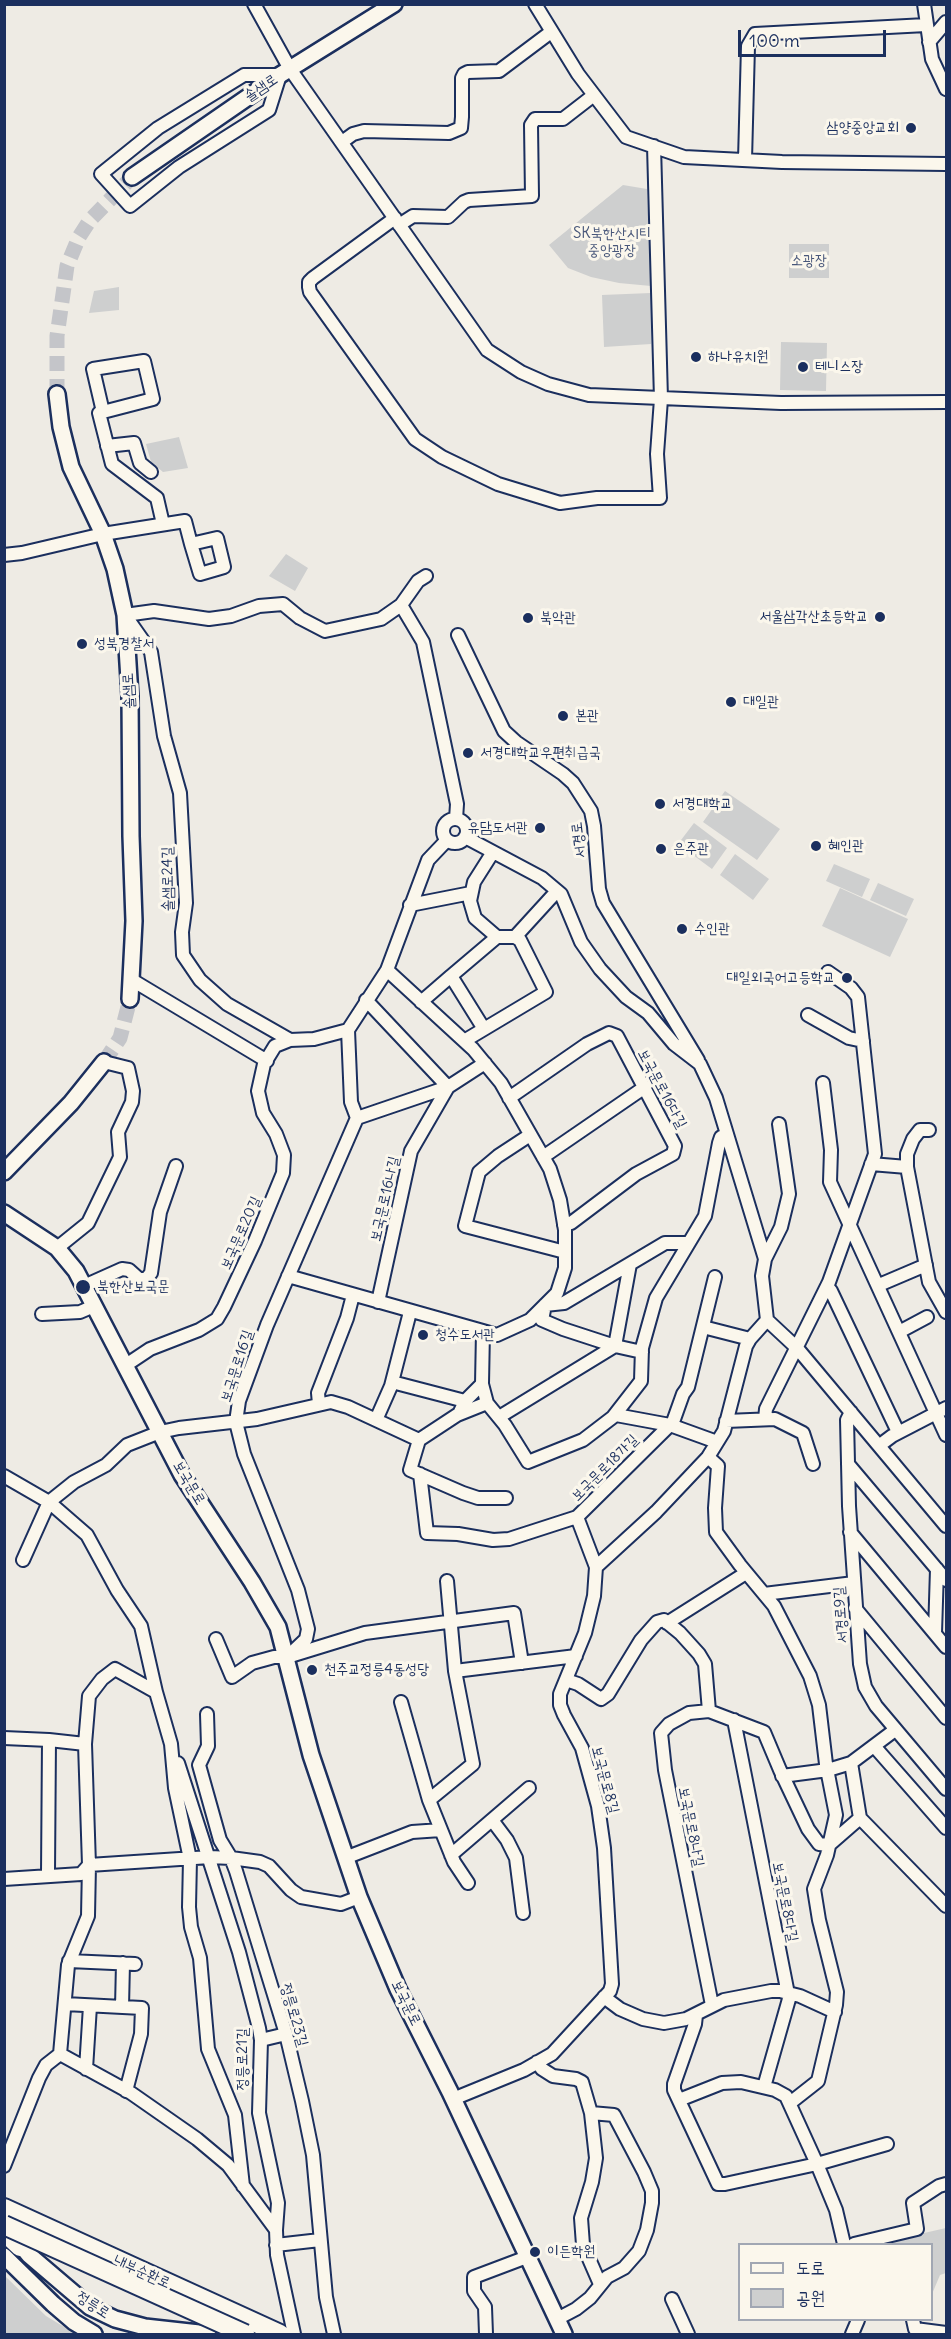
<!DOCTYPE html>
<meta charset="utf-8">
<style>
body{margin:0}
#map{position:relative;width:951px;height:2339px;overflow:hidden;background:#eeebe4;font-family:Delius,"Poor Story",sans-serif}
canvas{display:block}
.frame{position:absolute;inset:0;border:6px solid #1b2f5e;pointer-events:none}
.legend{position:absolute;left:738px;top:2243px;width:195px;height:78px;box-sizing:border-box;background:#fbf7ec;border:2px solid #a1a7b3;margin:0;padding:8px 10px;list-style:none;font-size:18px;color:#1b2f5e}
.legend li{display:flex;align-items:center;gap:12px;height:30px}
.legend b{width:30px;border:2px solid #a1a7b3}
.scale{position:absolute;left:738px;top:30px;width:148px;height:27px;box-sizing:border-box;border:3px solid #1b2f5e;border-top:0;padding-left:8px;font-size:18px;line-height:21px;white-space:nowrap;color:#1b2f5e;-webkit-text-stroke:4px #fbf7ec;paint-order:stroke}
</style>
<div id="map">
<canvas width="951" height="2339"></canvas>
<div class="frame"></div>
<ul class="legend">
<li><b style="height:8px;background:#fbf7ec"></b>도로</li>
<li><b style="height:16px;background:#cecfcf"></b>공원</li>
</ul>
<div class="scale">100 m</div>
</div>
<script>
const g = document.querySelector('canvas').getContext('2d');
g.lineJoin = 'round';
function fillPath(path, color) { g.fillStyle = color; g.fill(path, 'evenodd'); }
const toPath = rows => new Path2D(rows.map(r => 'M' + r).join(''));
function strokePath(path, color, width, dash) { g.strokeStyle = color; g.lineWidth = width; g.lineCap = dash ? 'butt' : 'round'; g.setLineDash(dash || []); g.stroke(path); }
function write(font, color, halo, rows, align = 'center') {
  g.font = font + ' Delius,"Poor Story",sans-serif'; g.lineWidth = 6; g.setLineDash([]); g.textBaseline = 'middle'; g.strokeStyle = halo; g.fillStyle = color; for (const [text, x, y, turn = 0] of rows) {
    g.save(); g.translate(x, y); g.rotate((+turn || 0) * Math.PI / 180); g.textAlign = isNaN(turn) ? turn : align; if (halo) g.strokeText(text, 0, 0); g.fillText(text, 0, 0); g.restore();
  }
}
const green = toPath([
 [623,185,647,189,651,286,619,283,591,277,568,268,549,245],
 [789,244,829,244,829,278,789,278],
 [119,287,119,310,89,313,94,291],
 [651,293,651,344,604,347,602,295],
 [781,342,827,343,826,391,780,390],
 [179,437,188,468,163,472,151,462,146,444],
 [286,554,308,568,295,591,269,576],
 [725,791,780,829,757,860,703,822],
 [694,823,727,848,712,869,678,844],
 [735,854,769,879,753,900,720,875],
 [834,864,870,879,862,897,826,881],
 [878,883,914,899,906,916,870,900],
 [840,888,908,919,890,957,822,926],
 [946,2228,946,2273,940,2275,932,2294,932,2244,876,2244],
 [4,2275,46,2316,76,2334,5,2334]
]);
const majorTunnel = toPath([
 [57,394,57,336,67,266,79,237,90,220,132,177],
 [104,1062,120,1038,130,999]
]);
const minor = toPath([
 [254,4,290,69,487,350,521,372,548,384,589,395,781,403,946,402],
 [535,4,578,74,626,137,684,157,782,162,946,164],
 [924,4,932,59,946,89],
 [929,42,946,22],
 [244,75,280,75,269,110,179,167,130,206,101,174,158,128,244,75],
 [342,142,353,134,364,131,449,133,461,128,462,117,462,78,464,74,468,72,499,71,551,32],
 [745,160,748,46,755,34,926,25],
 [395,218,313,278,309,282,309,287,310,292,415,439,442,457,498,484,560,503,597,498,660,498,657,454,661,399,654,146],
 [399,225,413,216,448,217,464,202,469,200,532,196,531,125,535,119,563,119,594,95],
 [103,412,93,369,144,361,153,399,99,413,112,464,157,498,163,524],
 [107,446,134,443,140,463,151,472],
 [4,555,22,553,103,534,185,521,191,544,200,574,224,567,217,538,191,544],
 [401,605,418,581,426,576],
 [458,635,504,731,516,742,563,774,573,783,591,811,594,826,599,889,603,903,698,1060],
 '443 831a12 12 0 1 1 24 0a12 12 0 1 1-24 0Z',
 [465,837,542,878,561,894,581,942,600,969,626,997,648,1013,674,1044,700,1064,716,1098,765,1259,762,1276,767,1320,797,1348,946,1526],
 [493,852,474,882,470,901,475,918,497,937],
 [410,905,471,893],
 [515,937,557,891],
 [132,980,267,1061],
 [366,1000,448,1087,411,1151,378,1302],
 [421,1002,451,976],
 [808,1015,849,1038,863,1041],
 [348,1030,314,1039,290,1040,227,1004,200,980,183,955,182,932,186,903,180,793,164,736,151,652,125,615,154,611,209,619,231,616,259,606,283,604,300,618,325,631,381,619,401,605,423,642,457,804,456,819],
 [464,1041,546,992,520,940,515,937,497,937,451,976,484,1029],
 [823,1083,831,1150,830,1182,946,1435],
 [509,1098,587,1044,609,1033,617,1036,675,1146,673,1154,636,1174,571,1223,564,1225],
 [357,1118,351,1102,348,1030,387,970,428,860,447,840],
 [530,1135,498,1156,479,1172,465,1226,565,1252],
 [543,1157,645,1087],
 [871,1164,907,1167,929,1282,946,1312],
 [907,1167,907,1154,913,1139,920,1130,929,1130],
 [57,1248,88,1223,120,1157,118,1132,132,1102,133,1091,128,1068,104,1062],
 [765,1259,781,1227,789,1194,779,1124],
 [630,1264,615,1346,563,1329,542,1320,545,1305,564,1303,665,1243,688,1243],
 [288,1276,497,1335,530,1320,557,1293,565,1268,565,1230,560,1200,550,1169,501,1083,473,1049,387,970],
 [879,1285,926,1265],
 [84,1286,122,1269,129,1270,139,1279,146,1279,151,1273,160,1212,176,1166],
 [827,1286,831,1291,898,1432],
 [42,1314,80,1312,94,1306],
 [703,1327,750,1339],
 [899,1332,927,1317],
 [126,1365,150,1349,199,1330,217,1319,224,1307,255,1241,283,1173,284,1155,276,1134,263,1113,258,1091,264,1064,275,1046,290,1040],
 [392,1382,465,1401],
 [482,1384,487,1403,505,1425,528,1462,583,1440,613,1417,641,1381,642,1348,656,1298,705,1216,719,1143,721,1137,727,1134],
 [487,1403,457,1415,419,1440,410,1470,463,1493,478,1498,506,1498],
 [319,1404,318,1393,347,1318,353,1295],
 [851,1412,847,1420,849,1506,860,1664,865,1687,876,1706,946,1789],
 [459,1414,465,1401,482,1384,483,1331],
 [616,1415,670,1425,717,1442],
 [499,1417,615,1346,642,1352],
 [765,1419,766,1409,829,1282,875,1154,858,997,851,988,828,972],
 [376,1420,391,1386,410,1312],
 [726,1421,775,1419,803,1433,813,1464],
 [880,1445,892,1436,946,1408],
 [708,1457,718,1466,715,1508,716,1532,740,1565,774,1606,810,1676,819,1705,826,1764,836,1815,827,1855,814,1889,819,1920,837,1992,836,2005,818,2081,790,2103],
 [848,1464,946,1580],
 [420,1474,427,1533,458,1534,493,1540,509,1539,577,1517,673,1422,683,1394,688,1387,715,1277],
 [4,1476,49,1502,87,1535,117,1590,141,1626,156,1692],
 [577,1517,596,1567],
 [850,1532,946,1647],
 [23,1560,49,1502,74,1482,106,1465,127,1445,160,1432,179,1428,257,1419,331,1402,348,1407,419,1440],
 [764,1594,854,1583],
 [855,1608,946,1718],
 [667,1623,746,1573],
 [935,1633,937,1569],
 [216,1639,232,1677,252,1663,274,1657,287,1657,365,1633,514,1613,522,1663],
 [287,1657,306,1639,308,1629,298,1590,244,1454,236,1422,239,1401,267,1325,357,1118,448,1087,485,1063],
 [455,1671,576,1656],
 [566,1680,578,1684,601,1699,608,1694,641,1640,657,1622,664,1620,680,1633,699,1654,705,1664,709,1711],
 [401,1702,429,1800,454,1862,468,1883],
 [207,1714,208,1746,199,1765,220,1840,231,1858,236,1871,286,2034,302,2101,313,2155,326,2297,334,2334],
 [734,1720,789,1999,764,2087],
 [4,1738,49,1740,85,1744],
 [874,1746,946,1828],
 [178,1763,239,1952,259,2028,261,2040,259,2113,278,2203,276,2230],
 [851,1763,860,1818,946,1906],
 [782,1776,828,1770,851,1763,895,1730],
 [429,1800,473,1764,455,1671,447,1581],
 [492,1820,507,1840,516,1858,523,1913],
 [451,1855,529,1788],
 [345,1858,412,1832,441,1830],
 [89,1865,210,1857,231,1858,260,1862,269,1866,291,1890,301,1897,341,1904,359,1897],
 [48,1873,49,1740],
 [4,1879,81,1874,89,1865],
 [69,1961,135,1964],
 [604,1997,620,2009,643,2019,664,2023,686,2019,724,2000,771,1991,780,1991,800,1996,835,2012],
 [65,2004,142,2008,141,2034,126,2091],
 [712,2005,665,1770,661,1733,669,1724,689,1713,709,1711,764,1732,780,1770,808,1829,819,1844,829,1845,860,1818],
 [122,2007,123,1963],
 [696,2015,695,2024,674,2084,674,2090,718,2184,725,2184,817,2164,887,2144],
 [261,2040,286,2034],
 [60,2054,68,1965,88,1916,89,1865,85,1744,89,1696,102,1679,115,1669,156,1692,171,1744,175,1788,190,1859,189,1907,191,1927,200,1958,208,2049,235,2115,243,2186],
 [60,2054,131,2093,197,2139,228,2165,276,2230,277,2255,294,2334],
 [537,2062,542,2069,553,2076,576,2079,582,2082,591,2113,596,2158,592,2182,581,2218,583,2245,600,2284],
 [86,2069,90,2006],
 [453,2099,524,2070,552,2054,610,1991,612,1984,604,1848,598,1806,582,1748,564,1715,560,1705,560,1694,585,1633,594,1596,596,1567,656,1512,708,1457,724,1431,746,1346,750,1339,767,1320],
 [679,2100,722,2083,741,2082,775,2090,786,2096,817,2164,836,2210,844,2244],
 [4,2166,39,2078,46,2065,60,2054],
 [854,2244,917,2229,913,2203,939,2186,946,2184],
 [276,2245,320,2240],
 [672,2299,688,2334],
 [557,2319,576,2309,590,2298,607,2277,624,2268,639,2251,647,2230,652,2203,652,2191,644,2172,614,2115,591,2113],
 [913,2320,915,2329,946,2333],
 [486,2334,485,2307,474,2291,474,2277,527,2257],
 [852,2334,858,2320]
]);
const major = toPath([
 [132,177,280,75,394,4],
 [57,394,61,427,71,467,103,534,115,569,125,615,130,696,131,836,134,921,130,999],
 [4,1172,71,1103,104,1062],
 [4,1213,57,1248,76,1271,182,1475,252,1582,278,1627,311,1755,359,1897,398,1989,450,2092,564,2334],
 [15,2238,29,2255,90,2307,115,2319,145,2327,208,2334],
 [4,2256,53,2304,74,2322,94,2334]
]);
const highway = toPath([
 [4,2208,280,2334],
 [4,2232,20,2247]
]);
const highwayBridge = toPath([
 [4,2225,245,2334]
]);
const markers = [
 [911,128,6,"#1b2f5e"],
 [696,357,6,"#1b2f5e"],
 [803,367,6,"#1b2f5e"],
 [880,617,6,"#1b2f5e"],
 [528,618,6,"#1b2f5e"],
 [82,644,6,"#1b2f5e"],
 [731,702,6,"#1b2f5e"],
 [563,716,6,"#1b2f5e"],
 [468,753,6,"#1b2f5e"],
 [660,804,6,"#1b2f5e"],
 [540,828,6,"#1b2f5e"],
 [816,846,6,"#1b2f5e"],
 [661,849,6,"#1b2f5e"],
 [682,929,6,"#1b2f5e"],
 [847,978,6,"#1b2f5e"],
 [83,1287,8,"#1b2f5e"],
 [423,1335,6,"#1b2f5e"],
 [312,1670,6,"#1b2f5e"],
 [535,2252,6,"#1b2f5e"]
];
const streetNames = [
 ["솔샘로",261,88,-34],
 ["솔샘로",129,691,-93],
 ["서경로",579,840,-97],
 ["솔샘로24길",168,879,-91],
 ["보국문로16다길",662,1089,62],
 ["보국문로16나길",385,1199,-77],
 ["보국문로20길",241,1233,-66],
 ["보국문로16길",237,1366,-72],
 ["보국문로18가길",605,1468,-45],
 ["보국문로",189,1483,59],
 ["서경로9길",841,1615,-94],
 ["보국문로8길",605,1780,75],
 ["보국문로8나길",691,1827,79],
 ["보국문로8다길",785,1902,79],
 ["보국문로",406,2003,64],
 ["정릉로23길",294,2015,74],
 ["정릉로21길",243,2059,-90],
 ["내부순환로",142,2272,24],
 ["정릉로",93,2305,33]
];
const poiNames = [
 ["삼양중앙교회",899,128,"right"],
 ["하나유치원",708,357],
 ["테니스장",815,367],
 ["서울삼각산초등학교",868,617,"right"],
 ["북악관",540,618],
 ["성북경찰서",94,644],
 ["대일관",743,702],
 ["본관",575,716],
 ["서경대학교우편취급국",480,753],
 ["서경대학교",672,804],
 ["유담도서관",528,828,"right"],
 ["혜인관",828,846],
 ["은주관",673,849],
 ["수인관",694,929],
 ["대일외국어고등학교",835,978,"right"],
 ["북한산보국문",97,1287],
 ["청수도서관",435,1335],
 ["천주교정릉4동성당",324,1670],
 ["이든학원",547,2252]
];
const parkNames = [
 ["SK북한산시티",612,234],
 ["중앙광장",612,251],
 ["소광장",809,261]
];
fillPath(green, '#cecfcf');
strokePath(majorTunnel, '#c4c5c9', 15, [15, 8]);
strokePath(minor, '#1b2f5e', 16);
strokePath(major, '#1b2f5e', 20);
strokePath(highway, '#1b2f5e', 22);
strokePath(minor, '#fbf7ec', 12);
strokePath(major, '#fbf7ec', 15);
strokePath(highway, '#fbf7ec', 18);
strokePath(highwayBridge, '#1b2f5e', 22, []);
strokePath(highwayBridge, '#fbf7ec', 18);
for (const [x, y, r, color] of markers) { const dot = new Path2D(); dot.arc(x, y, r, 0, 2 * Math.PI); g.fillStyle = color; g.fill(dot); strokePath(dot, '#fbf7ec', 2); }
write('15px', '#1b2f5e', '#fbf7ec', streetNames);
write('15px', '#1b2f5e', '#fbf7ec', poiNames, 'left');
write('15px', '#48577a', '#fbf7ec', parkNames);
</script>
